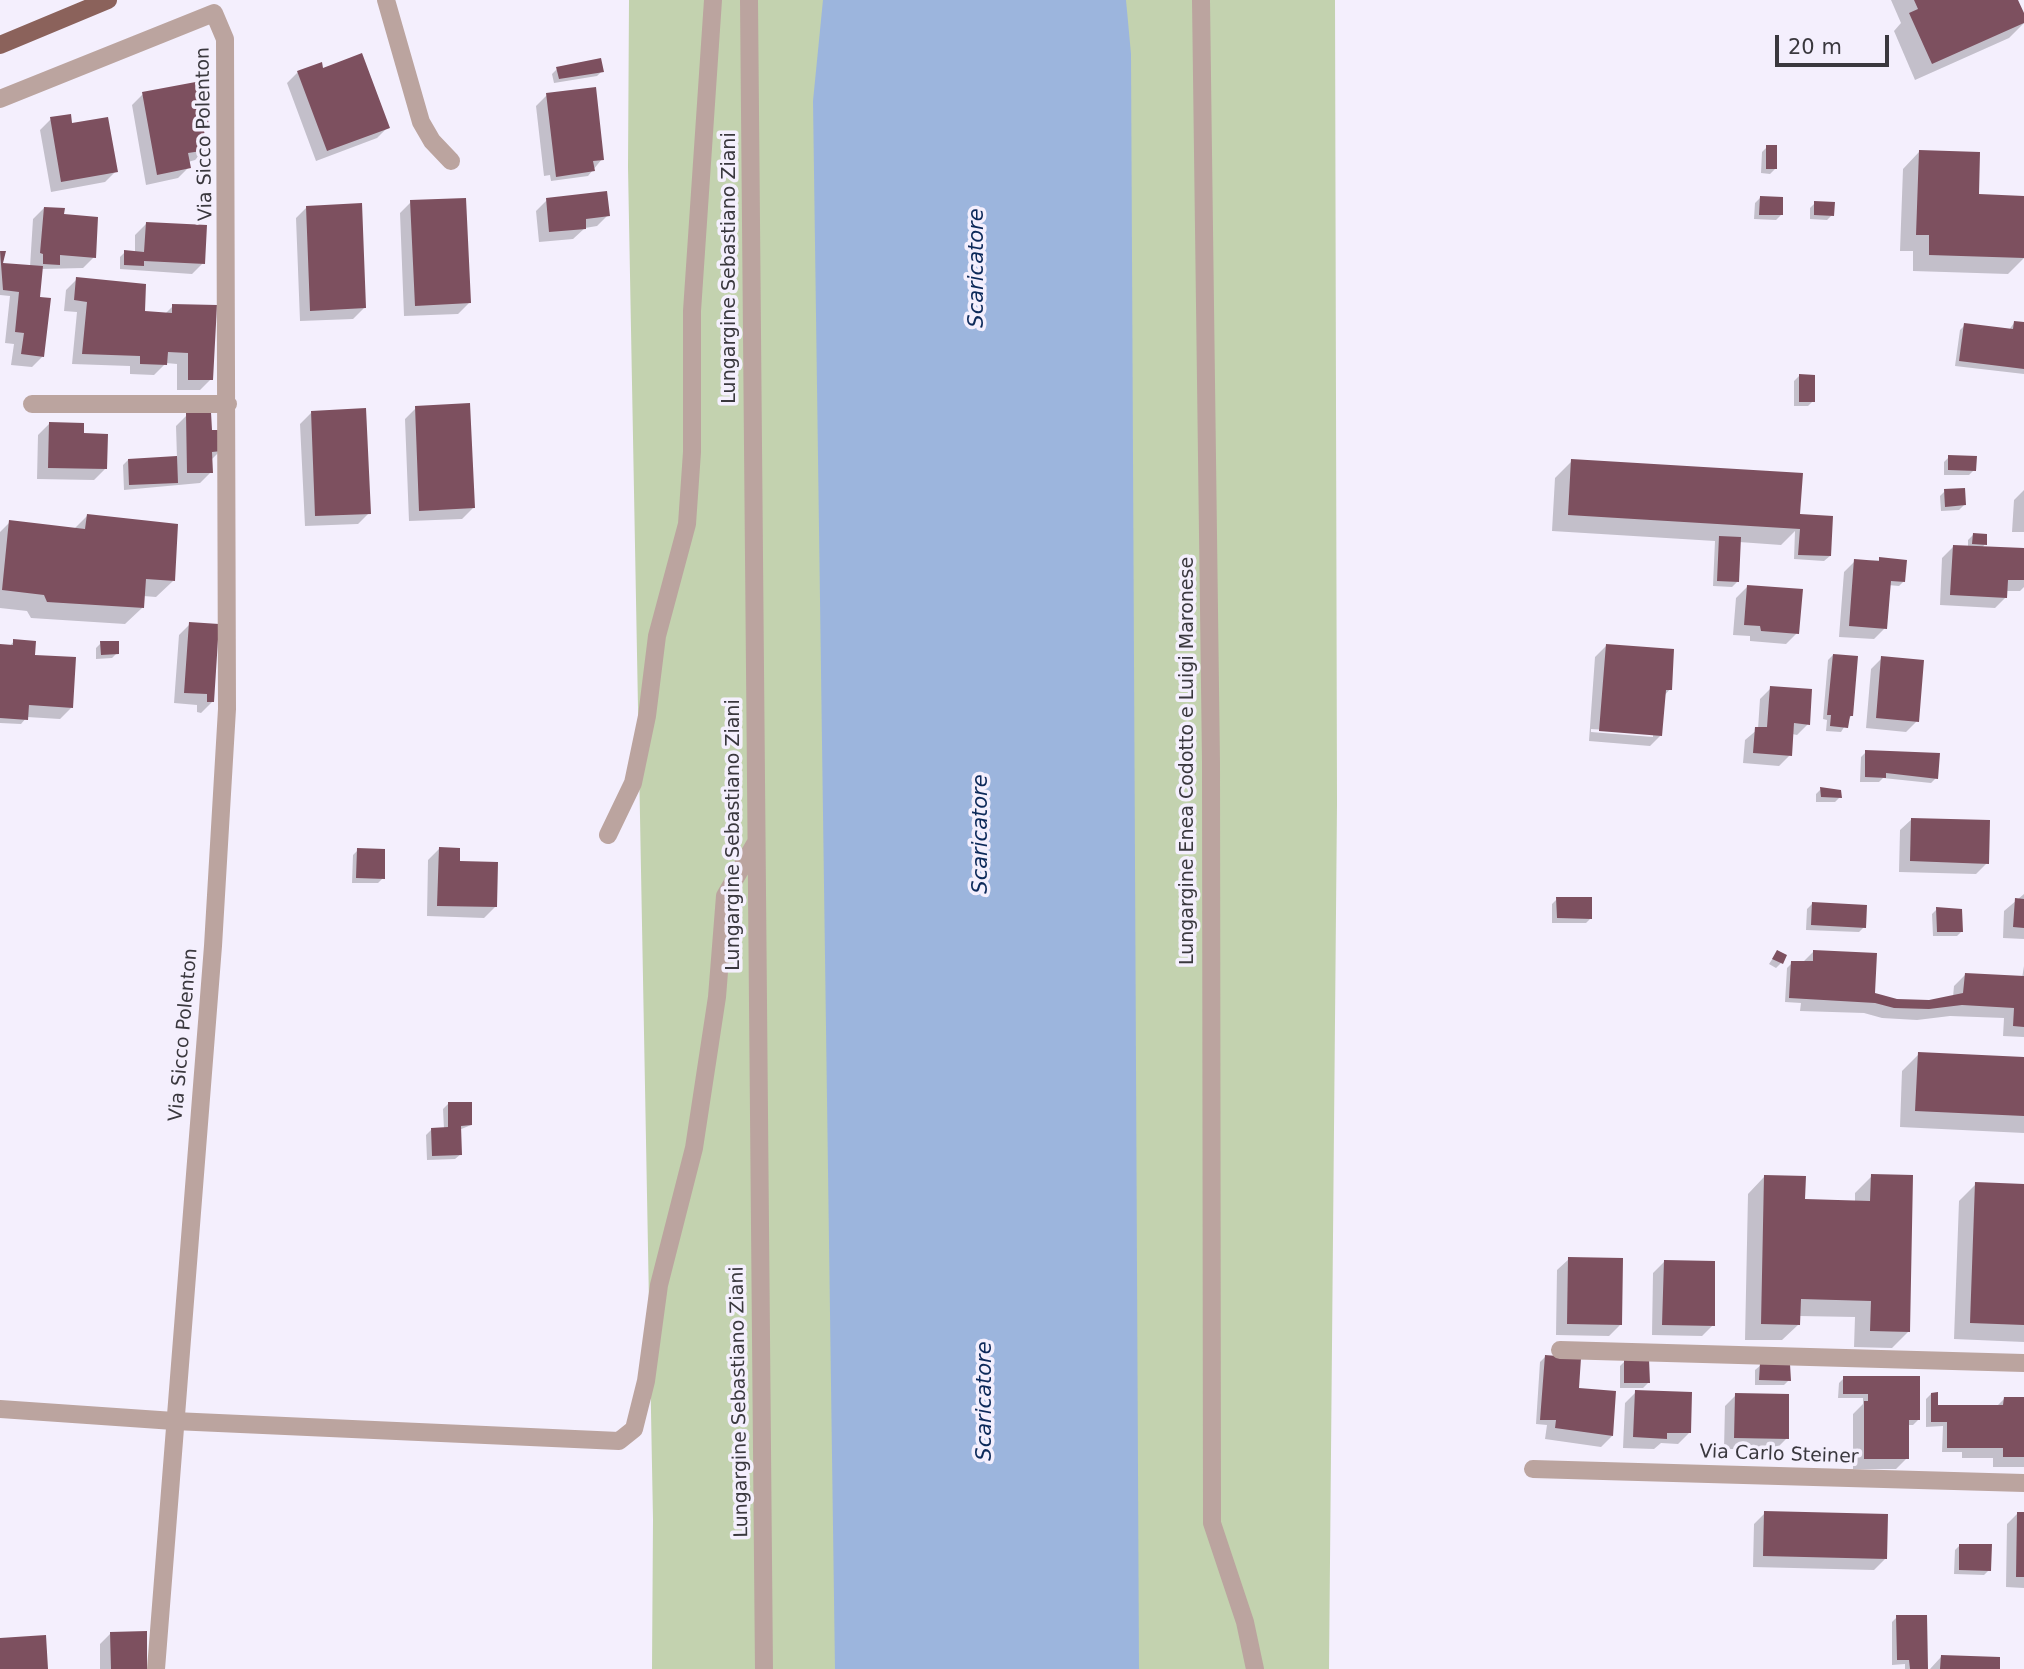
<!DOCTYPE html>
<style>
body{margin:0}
#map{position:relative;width:2024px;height:1669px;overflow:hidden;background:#f4effd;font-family:"DejaVu Sans",sans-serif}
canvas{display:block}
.scale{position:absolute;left:1775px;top:35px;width:114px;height:32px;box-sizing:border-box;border:4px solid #3a383e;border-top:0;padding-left:9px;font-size:21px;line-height:24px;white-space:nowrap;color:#3a383e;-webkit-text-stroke:5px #f4effd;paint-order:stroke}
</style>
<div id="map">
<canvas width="2024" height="1669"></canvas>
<div class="scale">20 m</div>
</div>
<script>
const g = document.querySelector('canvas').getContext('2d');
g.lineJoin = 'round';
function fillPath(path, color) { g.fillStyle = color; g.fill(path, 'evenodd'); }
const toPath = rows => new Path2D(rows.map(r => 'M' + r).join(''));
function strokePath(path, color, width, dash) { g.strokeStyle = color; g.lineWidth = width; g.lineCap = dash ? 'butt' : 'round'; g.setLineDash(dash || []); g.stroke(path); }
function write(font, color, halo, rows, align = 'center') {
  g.font = font + ' "DejaVu Sans",sans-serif'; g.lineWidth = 7; g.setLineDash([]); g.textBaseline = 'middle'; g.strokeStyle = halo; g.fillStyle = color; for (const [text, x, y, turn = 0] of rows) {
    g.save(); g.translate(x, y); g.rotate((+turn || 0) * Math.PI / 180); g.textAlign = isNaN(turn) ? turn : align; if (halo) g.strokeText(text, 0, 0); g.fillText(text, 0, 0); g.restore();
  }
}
const green = toPath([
 [629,0,1335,0,1337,804,1329,1669,652,1669,653,1519,628,167]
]);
const water = toPath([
 [823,0,1126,0,1131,54,1139,1669,835,1669,813,101]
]);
const shadow = toPath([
 [1891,0,2016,0,2024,23,2009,38,1915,80,1894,31,1901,23],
 [557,69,602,71,597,76,554,83,552,74],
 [322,70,388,127,377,138,316,161,287,83,298,72],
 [143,94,207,125,202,130,206,149,195,160,188,162,189,167,178,178,146,185,132,105],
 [547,95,602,159,588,176,551,181,550,175,544,176,536,106],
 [51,119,71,125,116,171,105,182,51,192,40,130],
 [1767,147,1775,169,1770,174,1761,173,1762,152],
 [1919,152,1977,196,2024,197,2024,258,2008,274,1913,271,1913,251,1900,251,1903,169],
 [1760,198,1781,215,1776,220,1754,219,1755,203],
 [547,200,608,215,597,226,585,228,573,239,539,242,536,211],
 [411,202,469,303,458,314,404,316,400,213],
 [1815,203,1832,215,1827,220,1810,219,1810,208],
 [307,207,364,308,353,319,300,321,296,218],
 [44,208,62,216,94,257,83,268,41,269,38,299,43,356,32,367,11,365,14,344,5,343,10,296,0,295,0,252,4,253,1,264,30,267,33,219],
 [146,224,203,263,192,274,120,269,120,257,125,252,135,253,135,235],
 [77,279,143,313,165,314,173,306,211,379,200,390,177,390,177,364,166,363,154,375,130,374,130,366,72,364,77,312,64,311,66,290],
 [2014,323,2024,324,2024,374,1955,366,1960,330,1965,325,2009,330],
 [1799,376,1813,401,1808,406,1794,406,1794,381],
 [416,408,473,508,462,519,409,521,405,419],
 [311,413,369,513,358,524,305,526,300,424],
 [187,415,210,432,221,450,210,461,211,472,200,483,124,490,123,465,128,460,177,458,176,426],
 [49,424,105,469,94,480,37,479,38,435],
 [1949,457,1974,470,1969,475,1944,475,1944,462],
 [1572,461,1799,515,1830,556,1824,561,1794,559,1795,531,1781,545,1739,542,1737,582,1732,587,1713,586,1715,541,1552,531,1555,478],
 [2024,490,2024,532,2012,532,2014,500],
 [1945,491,1964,505,1959,510,1941,511,1940,496],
 [87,516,173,581,156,597,143,596,142,608,125,624,31,618,27,611,0,608,0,532,10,522,74,529],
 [1973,535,1985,544,1982,548,2024,550,2024,587,2020,591,2006,591,2006,597,1995,608,1940,605,1942,558,1953,547,1968,547,1968,540],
 [1892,560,1904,581,1899,586,1888,585,1885,628,1874,639,1839,637,1844,572,1855,561],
 [1747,587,1797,633,1786,644,1750,641,1750,636,1733,635,1736,598],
 [190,624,212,702,201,713,197,712,197,705,174,703,179,635],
 [14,641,33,656,71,708,60,719,27,717,21,724,0,723,0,646,9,647],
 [101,643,117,653,112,658,96,659,96,648],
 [1606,646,1670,689,1664,696,1661,735,1650,746,1589,741,1595,657],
 [1591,729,1653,733,1653,737,1591,732],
 [1833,655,1851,716,1841,732,1826,731,1827,720,1823,719,1828,660],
 [1882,658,1917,721,1906,732,1866,728,1871,669],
 [1771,688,1808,724,1797,735,1792,734,1790,755,1779,766,1743,763,1745,740,1758,729,1760,699],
 [1866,752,1936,778,1931,783,1883,778,1879,782,1860,782,1861,757],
 [1821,789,1840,797,1835,802,1816,802,1816,794],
 [1912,819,1987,863,1976,874,1899,872,1900,830],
 [439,849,458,863,495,907,484,918,427,916,428,860],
 [358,850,383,878,378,883,352,883,353,855],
 [2024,894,2024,939,2003,938,2004,911],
 [1557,899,1591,918,1586,923,1552,923,1552,904],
 [1812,904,1864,927,1859,932,1806,930,1807,909],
 [1937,909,1962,931,1957,936,1933,936,1932,914],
 [1814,951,1873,994,1896,1001,1929,1002,1953,997,1954,986,1965,975,2022,978,2024,966,2024,1037,2003,1036,2004,1018,1950,1016,1917,1020,1882,1018,1864,1013,1800,1011,1801,1003,1785,1002,1787,968,1792,963,1802,963],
 [1777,952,1781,963,1776,968,1769,964],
 [1919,1054,2024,1059,2024,1133,1900,1127,1902,1071],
 [448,1104,471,1125,459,1130,461,1154,455,1159,427,1160,426,1135,431,1130,444,1129,443,1109],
 [1872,1176,1908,1332,1892,1348,1854,1347,1855,1317,1799,1316,1799,1324,1782,1340,1745,1340,1748,1194,1764,1177,1804,1201,1855,1202,1855,1193],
 [1976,1184,2024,1186,2024,1342,1954,1339,1959,1201],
 [1569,1259,1620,1325,1609,1336,1556,1335,1557,1270],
 [1664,1262,1713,1325,1702,1336,1652,1335,1653,1273],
 [1545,1357,1577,1388,1612,1436,1601,1447,1545,1439,1547,1425,1536,1424,1540,1362],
 [1625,1361,1648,1383,1643,1388,1620,1388,1620,1366],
 [1761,1365,1789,1380,1784,1385,1755,1385,1755,1370],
 [1844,1378,1918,1420,1913,1425,1907,1425,1907,1458,1896,1469,1853,1469,1853,1414,1863,1404,1863,1398,1838,1398,1839,1383],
 [1636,1392,1689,1433,1678,1444,1661,1443,1654,1449,1623,1448,1625,1403],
 [1931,1394,1936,1407,1996,1407,2004,1399,2024,1399,2024,1467,1993,1467,1993,1458,1962,1458,1962,1452,1942,1452,1943,1426,1926,1427,1926,1399],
 [1736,1395,1787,1438,1776,1449,1724,1449,1725,1406],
 [1765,1513,1885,1559,1874,1570,1753,1567,1754,1524],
 [2018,1513,2024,1513,2024,1588,2006,1587,2007,1524],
 [1960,1545,1989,1570,1984,1575,1954,1574,1955,1550],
 [1897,1617,1927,1669,1905,1669,1905,1664,1892,1665,1892,1622],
 [111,1633,146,1669,100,1669,100,1644],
 [1941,1657,1998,1669,1930,1669]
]);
const building = toPath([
 [1914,0,2018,0,2024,13,2024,23,1932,64,1909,13,1918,9],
 [362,53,390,128,327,151,297,71,322,62,323,68],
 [601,58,604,72,559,79,556,67],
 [201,81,209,125,203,126,208,150,188,153,191,168,157,175,142,92],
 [596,87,604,160,593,161,595,171,556,177,546,93],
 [71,114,72,123,108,117,118,172,61,182,50,117],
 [1766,145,1777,145,1777,169,1766,169],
 [1919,150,1980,152,1979,194,2024,196,2024,258,1929,255,1929,235,1916,235],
 [607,191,610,216,586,219,586,229,549,232,546,198],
 [1760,196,1783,197,1783,215,1759,215],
 [466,198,471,303,415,306,410,200],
 [1814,201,1835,202,1834,216,1814,215],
 [362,203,366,308,310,311,306,206],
 [44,207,65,208,64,214,98,217,96,258,60,255,60,265,43,264,43,254,40,253],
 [146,222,207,225,205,264,144,261,144,266,124,265,124,250,144,252],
 [0,251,6,251,3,263,43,266,40,297,51,298,44,357,21,354,24,333,15,332,19,292,3,290],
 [76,277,146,284,145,311,172,313,172,304,217,305,213,380,188,380,188,353,168,352,167,365,140,364,140,356,82,354,87,302,74,300],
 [2014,321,2024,322,2024,369,1959,361,1964,323,2013,329],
 [1799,374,1815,375,1815,402,1799,402],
 [470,403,475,508,419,511,415,406],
 [366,408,371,514,315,516,311,411],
 [211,412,212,430,222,430,222,451,212,452,213,473,187,473,186,413],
 [49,422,84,423,84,433,108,434,107,469,48,468],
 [1948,455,1977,456,1976,471,1948,470],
 [177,456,178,483,129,485,128,459],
 [1571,459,1803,473,1800,514,1833,516,1831,556,1798,555,1800,529,1568,515],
 [1965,488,1966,505,1945,507,1944,489],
 [87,514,178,524,175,581,146,579,144,608,47,602,44,595,2,590,9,520,85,529],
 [1973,533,1987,534,1987,545,1972,544],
 [1719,536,1741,537,1739,582,1717,581],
 [1953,545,2024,548,2024,580,2008,580,2007,598,1950,595],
 [1879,557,1907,560,1905,582,1891,581,1887,629,1849,626,1854,559,1879,561],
 [1747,585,1803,589,1799,634,1761,631,1760,626,1744,625],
 [189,622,219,624,214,702,207,702,207,694,184,693],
 [13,639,36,641,35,655,76,657,73,708,29,705,28,720,0,718,0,644,13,645],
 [100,641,119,641,119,654,101,655],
 [1606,644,1674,649,1672,690,1666,690,1662,736,1599,731],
 [1833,654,1858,656,1853,716,1850,716,1848,728,1830,726,1831,715,1827,715],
 [1881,656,1924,660,1919,722,1876,718],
 [1770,686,1812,689,1810,725,1794,723,1792,756,1753,753,1755,727,1767,727],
 [1865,750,1940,753,1938,779,1886,773,1886,778,1865,777],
 [1820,787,1841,790,1842,798,1821,797],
 [1911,818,1990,820,1989,864,1910,861],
 [439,847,460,848,460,861,498,862,497,907,437,906],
 [357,848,385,849,385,879,356,878],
 [1556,897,1592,897,1592,919,1557,918],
 [2015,898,2024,899,2024,928,2013,927],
 [1812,902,1867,905,1866,928,1811,925],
 [1936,907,1962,909,1963,932,1937,932],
 [1777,950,1787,955,1783,964,1772,959],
 [1813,950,1877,953,1875,993,1897,999,1929,1000,1963,993,1965,973,2024,976,2024,1027,2013,1026,2014,1008,1962,1005,1929,1009,1894,1008,1875,1003,1789,998,1791,961,1813,961],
 [1918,1052,2024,1057,2024,1116,1915,1111],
 [448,1102,472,1102,472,1125,461,1126,462,1155,432,1156,431,1128,448,1127],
 [1871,1174,1913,1175,1910,1332,1870,1331,1871,1301,1801,1299,1800,1325,1761,1324,1764,1175,1806,1176,1805,1199,1870,1201],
 [1975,1182,2024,1184,2024,1325,1970,1323],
 [1568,1257,1623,1258,1622,1325,1567,1324],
 [1664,1260,1715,1261,1715,1326,1662,1325],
 [1545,1355,1581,1358,1579,1388,1616,1391,1613,1436,1555,1428,1556,1420,1540,1420],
 [1624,1359,1649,1359,1650,1383,1624,1383],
 [1760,1363,1790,1364,1791,1381,1759,1380],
 [1843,1376,1920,1376,1920,1420,1909,1420,1909,1459,1864,1459,1864,1401,1868,1401,1868,1394,1843,1394],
 [1635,1390,1692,1392,1691,1433,1667,1433,1667,1439,1633,1437],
 [1938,1392,1938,1405,2003,1405,2004,1397,2024,1397,2024,1457,2003,1457,2003,1448,1947,1448,1947,1422,1931,1422,1931,1393],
 [1735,1393,1789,1394,1789,1439,1734,1438],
 [1764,1511,1888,1514,1887,1559,1763,1556],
 [2017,1512,2024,1512,2024,1577,2016,1577],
 [1959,1544,1992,1544,1991,1571,1959,1570],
 [1896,1615,1927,1615,1928,1669,1910,1669,1909,1660,1897,1660],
 [147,1631,147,1669,111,1669,110,1632],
 [46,1635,48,1669,0,1669,0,1638],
 [1941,1655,2000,1657,2000,1669,1940,1669]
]);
const minor = toPath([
 [386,0,421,122,432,141,451,161],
 [749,0,764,1669],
 [1201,0,1211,762,1212,1523,1245,1622,1255,1669],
 [0,99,214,13,225,39,227,709,213,946,156,1669],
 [32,404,228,404],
 [608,835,633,783,647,716,657,636,687,524,692,452,692,311,713,0],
 [1560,1350,2024,1363],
 [0,1409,174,1421,619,1441,634,1429,646,1381,659,1285,694,1148,717,997,725,896,755,844],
 [1533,1469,2024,1483]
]);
const major = toPath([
 [0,45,108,0]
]);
const streetNames = [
 ["Via Sicco Polenton",205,134,-91],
 ["Lungargine Sebastiano Ziani",730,268,-90],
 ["Lungargine Enea Codotto e Luigi Maronese",1188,761,-90],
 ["Lungargine Sebastiano Ziani",734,835,-90],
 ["Via Sicco Polenton",184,1035,-85],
 ["Lungargine Sebastiano Ziani",740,1402,-91],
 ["Via Carlo Steiner",1779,1455,2]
];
const waterNames = [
 ["Scaricatore",978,268,-90],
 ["Scaricatore",982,834,-90],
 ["Scaricatore",986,1401,-90]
];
fillPath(green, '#c3d2af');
fillPath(water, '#9cb5dd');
fillPath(shadow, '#0003');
fillPath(building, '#7d505f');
strokePath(minor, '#bba49f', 18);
strokePath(major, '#8b625b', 18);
write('19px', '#3a383e', '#f4effd', streetNames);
write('italic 21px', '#0c2959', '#f4effd', waterNames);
</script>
